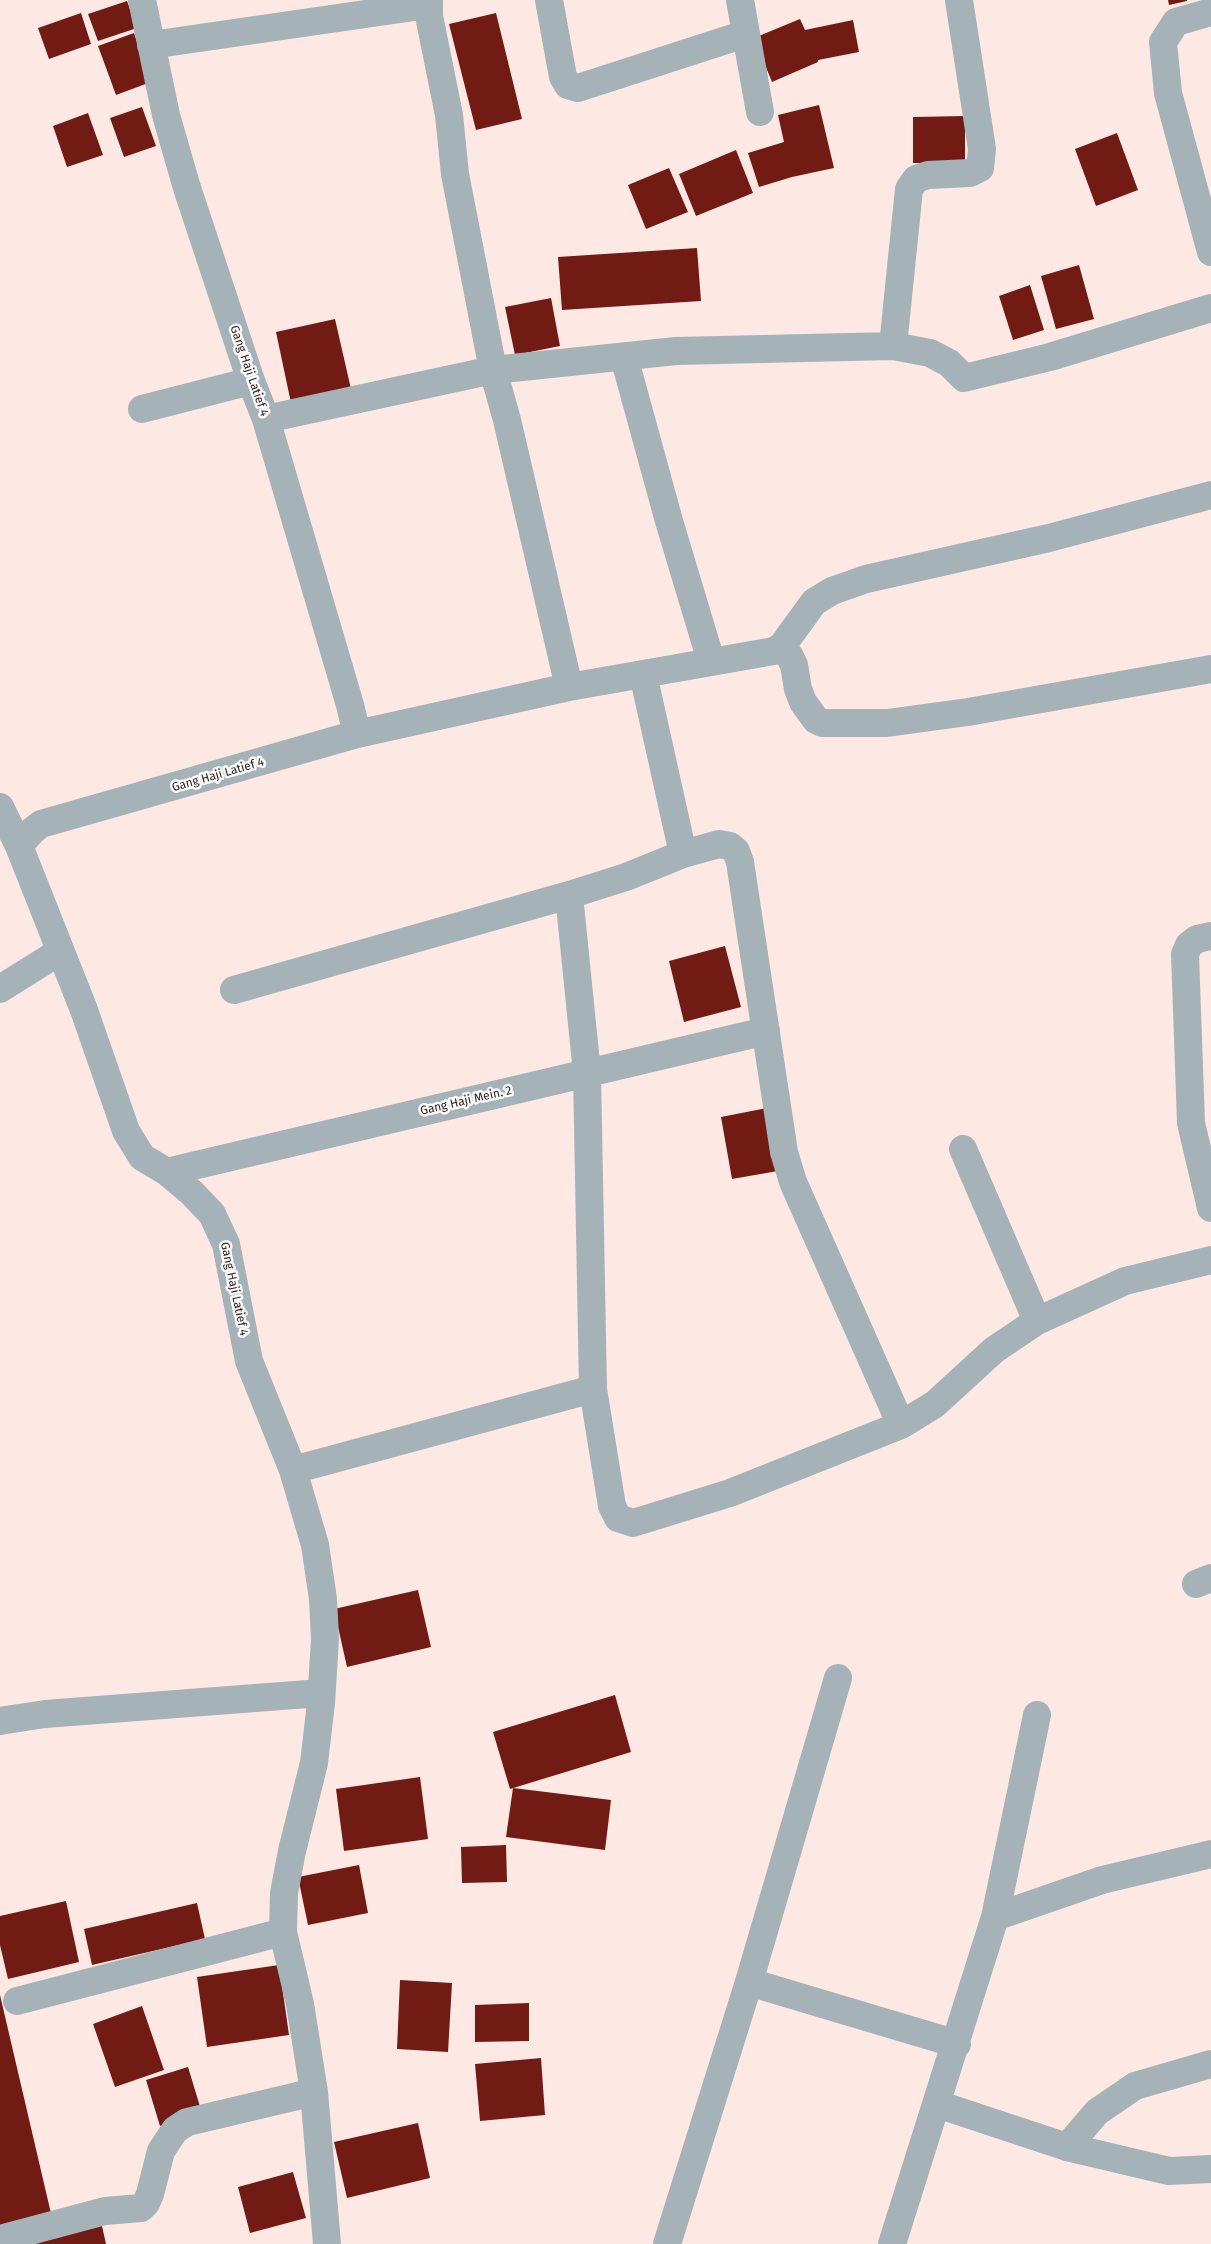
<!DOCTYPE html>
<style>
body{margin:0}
canvas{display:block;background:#fde8e4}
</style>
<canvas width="1211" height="2244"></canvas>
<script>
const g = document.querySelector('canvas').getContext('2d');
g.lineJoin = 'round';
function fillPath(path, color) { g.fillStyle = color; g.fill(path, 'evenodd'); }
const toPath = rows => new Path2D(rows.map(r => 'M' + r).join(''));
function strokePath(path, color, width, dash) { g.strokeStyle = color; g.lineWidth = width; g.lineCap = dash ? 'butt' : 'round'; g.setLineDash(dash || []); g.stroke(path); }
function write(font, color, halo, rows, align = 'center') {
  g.font = font + ' "Fira Sans",sans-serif'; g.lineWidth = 5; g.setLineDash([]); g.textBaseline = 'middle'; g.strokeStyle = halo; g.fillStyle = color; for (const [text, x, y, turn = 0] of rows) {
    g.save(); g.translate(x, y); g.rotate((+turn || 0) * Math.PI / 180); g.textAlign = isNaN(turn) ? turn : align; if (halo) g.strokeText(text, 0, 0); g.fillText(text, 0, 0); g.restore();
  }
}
const building = toPath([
 [1168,0,1187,0,1187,1,1169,5],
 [127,1,137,28,98,41,88,14],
 [81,13,91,44,49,59,38,28],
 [496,13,522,119,476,130,449,24],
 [800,19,805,30,853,20,859,52,818,60,818,62,772,82,754,38],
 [134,33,151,82,116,95,98,46],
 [819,105,834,168,792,177,759,187,748,153,784,142,778,115],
 [142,107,156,146,124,157,110,118],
 [88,113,103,155,67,167,53,126],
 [965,116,965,163,913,163,913,117],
 [1117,133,1138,190,1096,206,1075,149],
 [736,150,753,193,696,216,679,174],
 [669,168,688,212,646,229,628,185],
 [697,248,701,301,562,310,558,257],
 [1079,265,1094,319,1056,329,1041,276],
 [1030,285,1044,330,1013,340,999,296],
 [551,298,560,346,515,355,505,307],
 [335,319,351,389,291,403,276,332],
 [725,946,741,1007,684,1022,669,961],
 [767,1108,778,1171,732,1179,721,1117],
 [418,1590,431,1647,347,1667,334,1609],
 [615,1695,631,1752,510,1789,493,1732],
 [420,1777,428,1839,344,1851,336,1789],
 [513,1788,611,1800,605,1850,506,1837],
 [506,1845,507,1882,462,1883,461,1847],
 [359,1865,368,1913,308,1925,298,1877],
 [66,1901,79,1962,8,1979,0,1945,0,1916],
 [197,1903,205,1939,92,1965,84,1929],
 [279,1965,289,2035,207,2047,197,1977],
 [400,1980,452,1983,448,2052,397,2049],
 [0,1995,53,2222,0,2234],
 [529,2003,529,2041,475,2042,475,2005],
 [142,2006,164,2070,115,2087,93,2024],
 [541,2058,545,2115,480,2121,475,2064],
 [188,2067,202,2113,160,2126,146,2080],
 [418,2123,430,2178,347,2198,334,2142],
 [293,2172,306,2218,250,2233,238,2187],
 [100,2217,106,2244,0,2244]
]);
const street = toPath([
 [142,0,166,115,187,188,251,381,266,419,350,705,357,734],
 [429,0,429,16,449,115,455,174,493,370,507,420,569,687],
 [549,0,563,77,568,85,578,88,745,34],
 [740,0,760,112],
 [1211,12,1176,22,1163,42,1168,93,1211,252],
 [151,45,428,5],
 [893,346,930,353,949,363,964,378,1050,357,1211,308],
 [624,357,669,521,711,661],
 [142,409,251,381],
 [266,419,493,370,676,351,893,346,909,189,916,179,928,175,970,173,980,168,982,149,959,0],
 [782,646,789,655,794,665,798,689,803,702,816,720,822,723,887,723,968,712,1211,669],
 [0,807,19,846],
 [683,854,719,844,730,846,736,851,740,862,784,1152,793,1182,901,1425],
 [569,895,587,1073,593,1389,612,1506,618,1518,633,1523,730,1493,901,1425,935,1404,994,1350,1037,1321,1125,1281,1211,1260],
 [1211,936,1197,939,1189,945,1185,954,1191,1123,1211,1208],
 [0,989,59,952],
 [234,990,569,895,626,877,683,854,643,674],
 [963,1149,1037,1321],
 [167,1172,766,1031],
 [293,1470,593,1389],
 [1196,1584,1211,1578],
 [0,1721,45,1714,321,1693],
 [995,1917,1102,1880,1211,1854],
 [749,1982,957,2044],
 [17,2001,283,1932],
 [937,2104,1067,2147,1169,2171,1211,2169],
 [1067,2147,1097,2112,1135,2086,1211,2064],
 [0,2239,105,2211,141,2208,146,2203,150,2194,161,2151,175,2130,187,2122,314,2092],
 [327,2244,314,2092,300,2004,283,1932,284,1893,292,1851,314,1763,321,1703,325,1639,323,1599,315,1545,293,1470,249,1361,226,1244,212,1214,192,1193,167,1172,142,1157,126,1131,84,1010,19,846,32,831,41,824,357,734,569,687,774,651,782,646,814,602,832,591,866,579,1049,538,1211,495],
 [667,2244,749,1982,838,1678],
 [892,2244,995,1917,1037,1715]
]);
const streetNames = [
 ["Gang Haji Latief 4",249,371,71],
 ["Gang Haji Latief 4",218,775,-16],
 ["Gang Haji Mein. 2",466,1101,-13],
 ["Gang Haji Latief 4",234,1289,78]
];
fillPath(building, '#721b14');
strokePath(street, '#a5b3b9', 28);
write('12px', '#2f2320', '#fafafa', streetNames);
</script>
